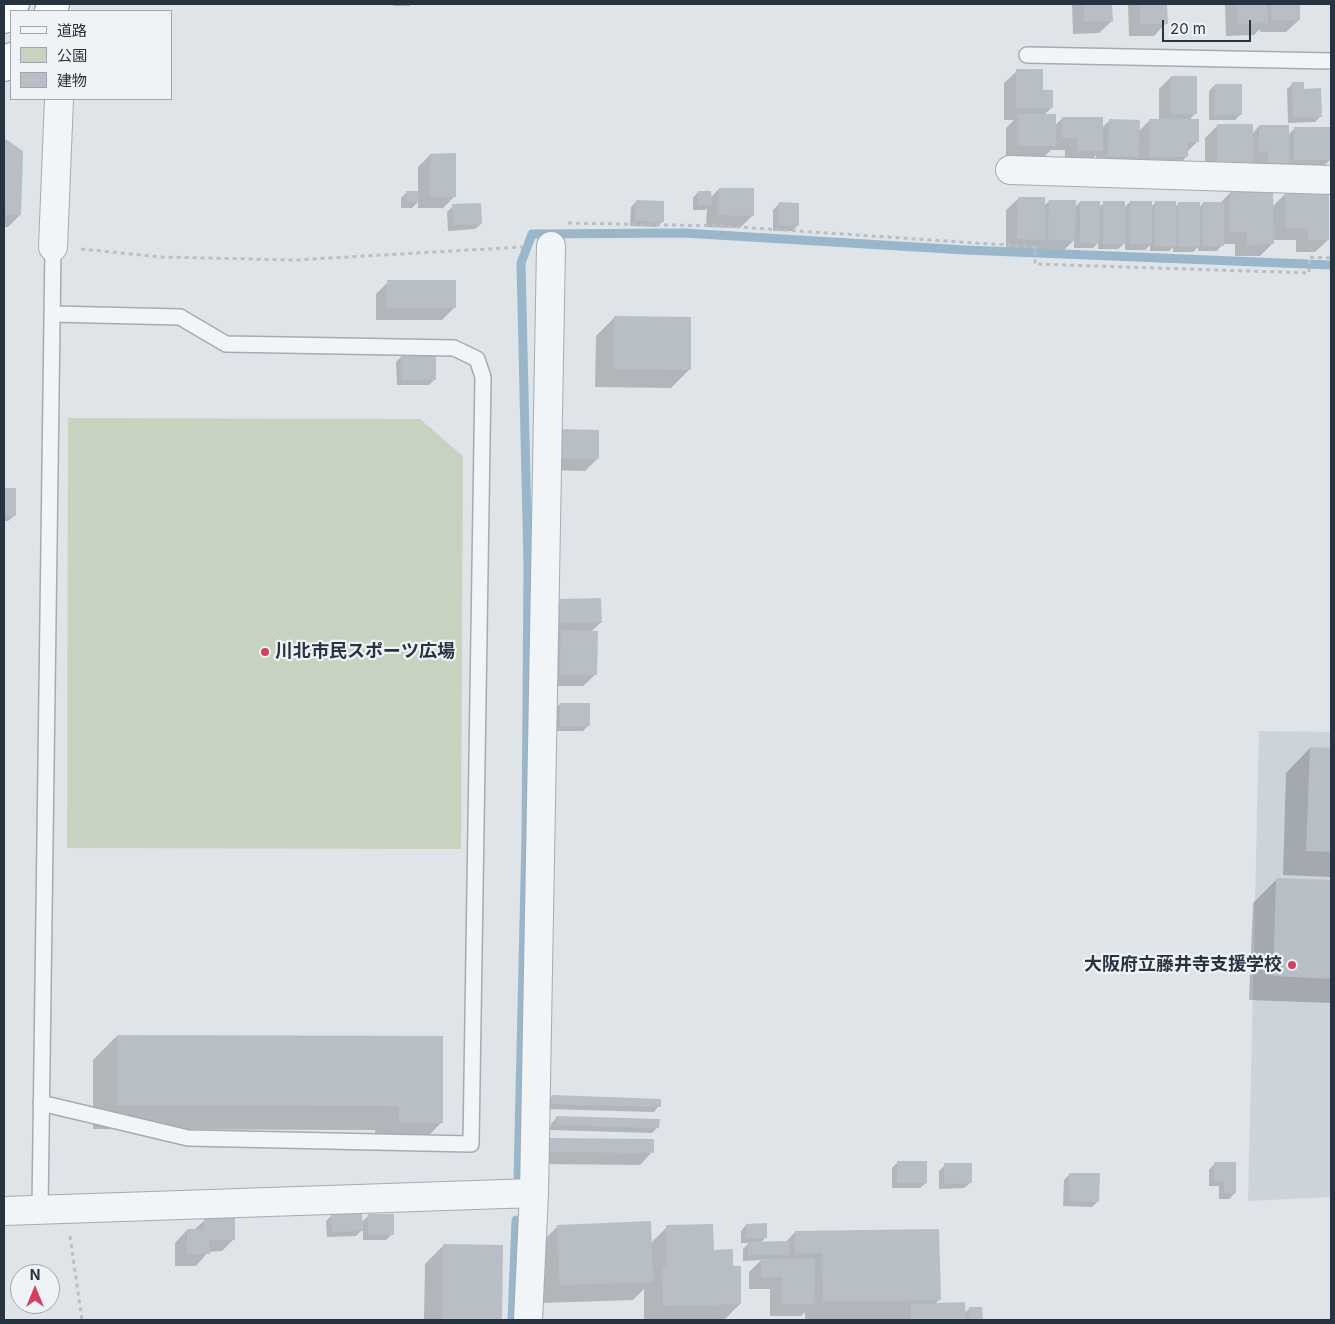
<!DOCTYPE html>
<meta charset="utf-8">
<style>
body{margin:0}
#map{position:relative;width:1335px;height:1324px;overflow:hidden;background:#dfe4e9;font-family:Inter,"Noto Sans JP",sans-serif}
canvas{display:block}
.frame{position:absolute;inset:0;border:5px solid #283341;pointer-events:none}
.legend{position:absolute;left:10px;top:10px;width:162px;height:90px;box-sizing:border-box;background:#eff3f6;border:1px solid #9fa6ae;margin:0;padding:6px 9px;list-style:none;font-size:15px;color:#283341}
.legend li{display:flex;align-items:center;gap:10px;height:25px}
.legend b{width:25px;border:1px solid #9fa6ae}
.north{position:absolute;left:10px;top:1264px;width:50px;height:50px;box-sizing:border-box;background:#eff3f6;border:1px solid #9fa6ae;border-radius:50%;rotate:0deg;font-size:14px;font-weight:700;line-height:20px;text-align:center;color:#283341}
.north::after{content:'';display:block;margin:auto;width:18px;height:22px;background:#d24164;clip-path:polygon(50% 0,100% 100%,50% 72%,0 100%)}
.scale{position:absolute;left:1162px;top:20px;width:89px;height:22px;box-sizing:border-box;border:2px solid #283341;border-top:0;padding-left:6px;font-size:15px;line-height:18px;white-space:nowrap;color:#283341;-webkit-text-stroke:4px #eff3f6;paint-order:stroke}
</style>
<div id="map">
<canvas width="1335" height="1324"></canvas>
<div class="frame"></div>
<ul class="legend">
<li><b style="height:6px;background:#f2f5f7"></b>道路</li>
<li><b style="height:14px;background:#c7d3c0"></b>公園</li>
<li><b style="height:14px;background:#b7bec6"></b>建物</li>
</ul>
<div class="north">N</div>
<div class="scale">20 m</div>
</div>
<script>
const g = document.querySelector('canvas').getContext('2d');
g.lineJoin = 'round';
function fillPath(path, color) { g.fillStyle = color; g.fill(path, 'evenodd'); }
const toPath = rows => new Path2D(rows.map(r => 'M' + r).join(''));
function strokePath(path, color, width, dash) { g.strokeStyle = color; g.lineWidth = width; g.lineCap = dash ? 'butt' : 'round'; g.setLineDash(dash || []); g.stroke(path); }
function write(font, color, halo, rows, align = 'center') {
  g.font = font + ' Inter,"Noto Sans JP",sans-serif'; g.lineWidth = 4.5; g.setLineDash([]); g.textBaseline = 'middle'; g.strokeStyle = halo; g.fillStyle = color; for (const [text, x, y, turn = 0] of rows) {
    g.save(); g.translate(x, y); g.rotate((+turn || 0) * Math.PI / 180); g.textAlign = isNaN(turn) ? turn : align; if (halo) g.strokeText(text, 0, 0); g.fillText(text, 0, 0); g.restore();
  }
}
const built = toPath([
 [1259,731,1331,732,1331,1197,1248,1201]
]);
const green = toPath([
 [68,418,420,419,463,456,461,849,67,848]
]);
const shadow = toPath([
 [393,4,411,4,409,6,393,6],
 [1072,4,1111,4,1112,21,1099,33,1073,34],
 [1128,4,1166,4,1166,23,1154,36,1129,36],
 [1225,4,1298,4,1299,20,1286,32,1260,32,1260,29,1254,35,1226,36],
 [1017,71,1042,91,1052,107,1044,115,1055,125,1063,118,1102,128,1109,121,1139,131,1149,121,1159,121,1159,89,1171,77,1196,113,1188,121,1198,141,1186,153,1186,157,1174,169,1137,169,1137,158,1126,169,1096,168,1096,155,1089,163,1065,163,1065,150,1051,150,1043,158,1006,158,1006,128,1014,120,1004,120,1004,83],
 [1293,83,1302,90,1321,116,1315,122,1288,123,1287,89],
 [1215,85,1241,114,1235,120,1209,120,1209,91],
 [1218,125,1252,134,1259,126,1288,135,1294,129,1330,160,1317,172,1256,178,1256,164,1251,164,1239,175,1205,175,1205,138],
 [4,139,21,152,20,215,8,227,4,227],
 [430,155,455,196,443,208,418,208,418,202,412,208,401,208,401,198,407,192,418,192,418,167],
 [719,189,753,215,740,228,706,227,707,208,705,210,693,210,693,198,698,192,710,198],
 [1230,193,1272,207,1285,194,1328,240,1315,252,1296,252,1296,240,1272,240,1272,244,1260,256,1235,256,1235,244,1223,244,1217,251,1198,251,1198,247,1193,252,1173,252,1173,247,1169,251,1150,251,1150,245,1145,250,1125,250,1125,243,1118,249,1098,249,1098,243,1093,248,1074,248,1074,240,1061,253,1036,252,1036,246,1031,252,1006,251,1006,210,1019,198,1044,206,1049,201,1074,208,1080,202,1099,207,1104,203,1124,208,1130,202,1151,207,1156,202,1175,207,1178,204,1199,208,1203,203,1220,203],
 [637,201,663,221,657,227,630,226,631,207],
 [779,204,798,225,792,231,773,231,773,210],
 [453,206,481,224,475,229,448,231,447,212],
 [388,282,454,308,442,320,376,320,376,294],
 [615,317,689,370,671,388,595,387,596,336],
 [402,356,435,379,429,385,397,385,396,362],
 [547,443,597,459,585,471,547,470],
 [4,489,15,489,14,516,8,521,4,521],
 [561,600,601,622,591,632,596,674,583,686,548,686,549,644,558,635,548,635,548,613],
 [560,704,589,725,583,731,554,731,554,710],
 [1310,748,1331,749,1331,877,1283,875,1286,773],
 [1277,879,1331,881,1331,1003,1249,1000,1253,903],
 [117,1036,442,1038,441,1123,417,1147,375,1147,375,1130,93,1129,93,1060],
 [552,1096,659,1106,654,1112,546,1109,546,1102],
 [556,1118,658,1127,652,1133,550,1130,551,1124],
 [549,1139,652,1152,640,1165,537,1164,537,1152],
 [898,1162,926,1183,920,1188,892,1188,892,1168],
 [1214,1164,1235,1193,1229,1199,1219,1199,1219,1186,1209,1186,1209,1170],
 [945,1165,970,1183,964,1188,939,1189,939,1171],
 [1070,1174,1098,1201,1092,1207,1063,1206,1064,1180],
 [332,1215,361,1223,369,1215,392,1234,386,1240,363,1240,363,1229,356,1236,327,1237,326,1221],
 [205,1220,234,1239,222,1251,208,1252,196,1266,175,1266,175,1243,187,1230,194,1230],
 [746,1225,766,1237,760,1243,785,1243,795,1232,939,1300,935,1304,964,1314,970,1308,981,1308,981,1320,896,1320,897,1319,805,1320,805,1312,801,1316,770,1316,770,1289,749,1289,749,1272,761,1260,743,1261,743,1249,749,1243,741,1243,741,1231],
 [558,1226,651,1243,667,1227,713,1251,732,1267,740,1304,724,1320,644,1320,644,1289,633,1300,541,1303,539,1245],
 [444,1245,502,1246,501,1320,424,1320,425,1264]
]);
const stream = toPath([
 [518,1179,526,836,528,565,521,263,532,234,684,233,965,250,1331,265],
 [512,1320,516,1220]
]);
const building = toPath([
 [1084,4,1112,4,1113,21,1084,22],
 [1140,4,1167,4,1168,24,1140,24],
 [1237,4,1267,4,1268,23,1238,24],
 [1271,4,1300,4,1300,20,1272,20],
 [1016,69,1043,69,1043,90,1053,90,1053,108,1016,108],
 [1171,76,1197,76,1197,114,1171,114],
 [1292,82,1304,82,1304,89,1321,88,1322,117,1293,118],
 [1215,84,1242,84,1242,115,1214,115],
 [1018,114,1056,114,1056,146,1018,146],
 [1062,117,1103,117,1103,151,1077,151,1077,138,1062,138],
 [1109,119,1140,120,1139,157,1108,156],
 [1149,119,1199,119,1199,142,1188,142,1188,157,1149,157],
 [1217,124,1253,124,1253,163,1217,163],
 [1259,125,1289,125,1289,167,1268,167,1268,152,1259,151],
 [1294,127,1330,127,1331,160,1294,160],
 [4,138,23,151,21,215,6,215,6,205,4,204],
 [456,153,456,197,430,197,430,154],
 [719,188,754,188,754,216,718,215],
 [406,191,418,191,419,202,407,202],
 [698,191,711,191,712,205,698,205],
 [1230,192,1273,192,1274,244,1247,245,1247,232,1230,232],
 [1285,193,1329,194,1329,240,1308,240,1308,228,1285,228],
 [1018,197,1045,197,1045,240,1017,239],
 [636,200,664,201,664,222,635,221],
 [1049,200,1076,200,1075,241,1048,240],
 [1080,201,1100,201,1100,243,1080,243],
 [1103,201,1125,201,1125,244,1103,244],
 [1130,201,1152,201,1152,244,1130,244],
 [1155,201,1176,201,1176,246,1155,246],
 [779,202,799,203,799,226,778,225],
 [1178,202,1200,202,1200,246,1178,247],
 [1203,202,1224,202,1224,246,1203,246],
 [481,203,482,224,454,225,452,204],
 [387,280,456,280,456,308,387,308],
 [614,316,691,317,691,370,614,369],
 [436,354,436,380,402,380,402,355],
 [559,429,599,430,599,459,558,458],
 [4,488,16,488,16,516,4,516],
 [601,598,602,623,560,623,560,599],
 [561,630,598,631,597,675,560,674],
 [560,703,590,703,590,726,560,726],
 [1310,747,1331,748,1331,852,1306,851],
 [1276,878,1331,880,1331,979,1273,976],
 [117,1035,443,1036,443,1123,399,1123,399,1106,117,1105],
 [552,1095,661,1099,661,1107,551,1104],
 [556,1116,660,1119,659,1128,556,1125],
 [549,1138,654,1139,654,1153,549,1152],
 [897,1161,927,1161,927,1183,897,1183],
 [1214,1162,1236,1162,1236,1193,1224,1193,1224,1181,1214,1181],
 [944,1163,972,1163,972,1183,944,1184],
 [1069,1173,1100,1173,1099,1202,1069,1201],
 [362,1213,363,1231,332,1232,331,1214],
 [368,1214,394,1214,394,1235,368,1234],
 [235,1217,235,1240,209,1240,210,1254,187,1254,187,1229,204,1229,204,1218],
 [651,1221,653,1282,560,1285,557,1225],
 [767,1223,767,1238,746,1238,746,1224],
 [713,1224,714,1250,733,1249,733,1266,741,1266,741,1304,663,1306,662,1266,667,1266,666,1225],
 [939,1229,941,1300,823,1302,822,1253,795,1253,795,1231],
 [789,1241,789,1255,748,1255,748,1242],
 [443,1244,503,1245,502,1320,442,1320],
 [761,1259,815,1259,814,1304,782,1304,782,1277,761,1277],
 [965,1302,966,1320,911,1320,911,1304],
 [969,1307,982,1307,983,1320,970,1320]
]);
const path = toPath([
 [568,223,724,226,1035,247,1035,264,1309,273,1309,257,1331,258],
 [81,249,161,257,295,260,522,247],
 [70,1236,82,1320]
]);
const lane = toPath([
 [1027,55,1331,61],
 [41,1103,188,1138,471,1144,483,377,477,359,454,348,226,344,180,317,53,314],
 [40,1209,53,247]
]);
const street = toPath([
 [1010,170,1331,180],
 [53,247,59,99],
 [4,1211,534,1193],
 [528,1320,534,1193,551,246]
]);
const highway = toPath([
 [49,11,55,4],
 [4,19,15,4],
 [4,67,11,57]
]);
const markers = [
 [265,652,5,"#d24164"],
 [1292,965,5,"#d24164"]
];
const poiNames = [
 ["川北市民スポーツ広場",275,652],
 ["大阪府立藤井寺支援学校",1282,965,"right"]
];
fillPath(built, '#cdd3db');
fillPath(green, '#c7d3c0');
fillPath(shadow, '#0003');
strokePath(stream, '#99b6ca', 9);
fillPath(building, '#b7bec6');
strokePath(lane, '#a4abb3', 18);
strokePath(street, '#a4abb3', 30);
strokePath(highway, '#8693a0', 30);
strokePath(path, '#b9bfc4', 3, [4, 4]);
strokePath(lane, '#f2f5f7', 15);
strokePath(street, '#f2f5f7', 28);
strokePath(highway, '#fff', 28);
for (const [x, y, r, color] of markers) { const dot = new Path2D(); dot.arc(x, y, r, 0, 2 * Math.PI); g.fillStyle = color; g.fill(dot); strokePath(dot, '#eff3f6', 2); }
write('bold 18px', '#283341', '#eff3f6', poiNames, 'left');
</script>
